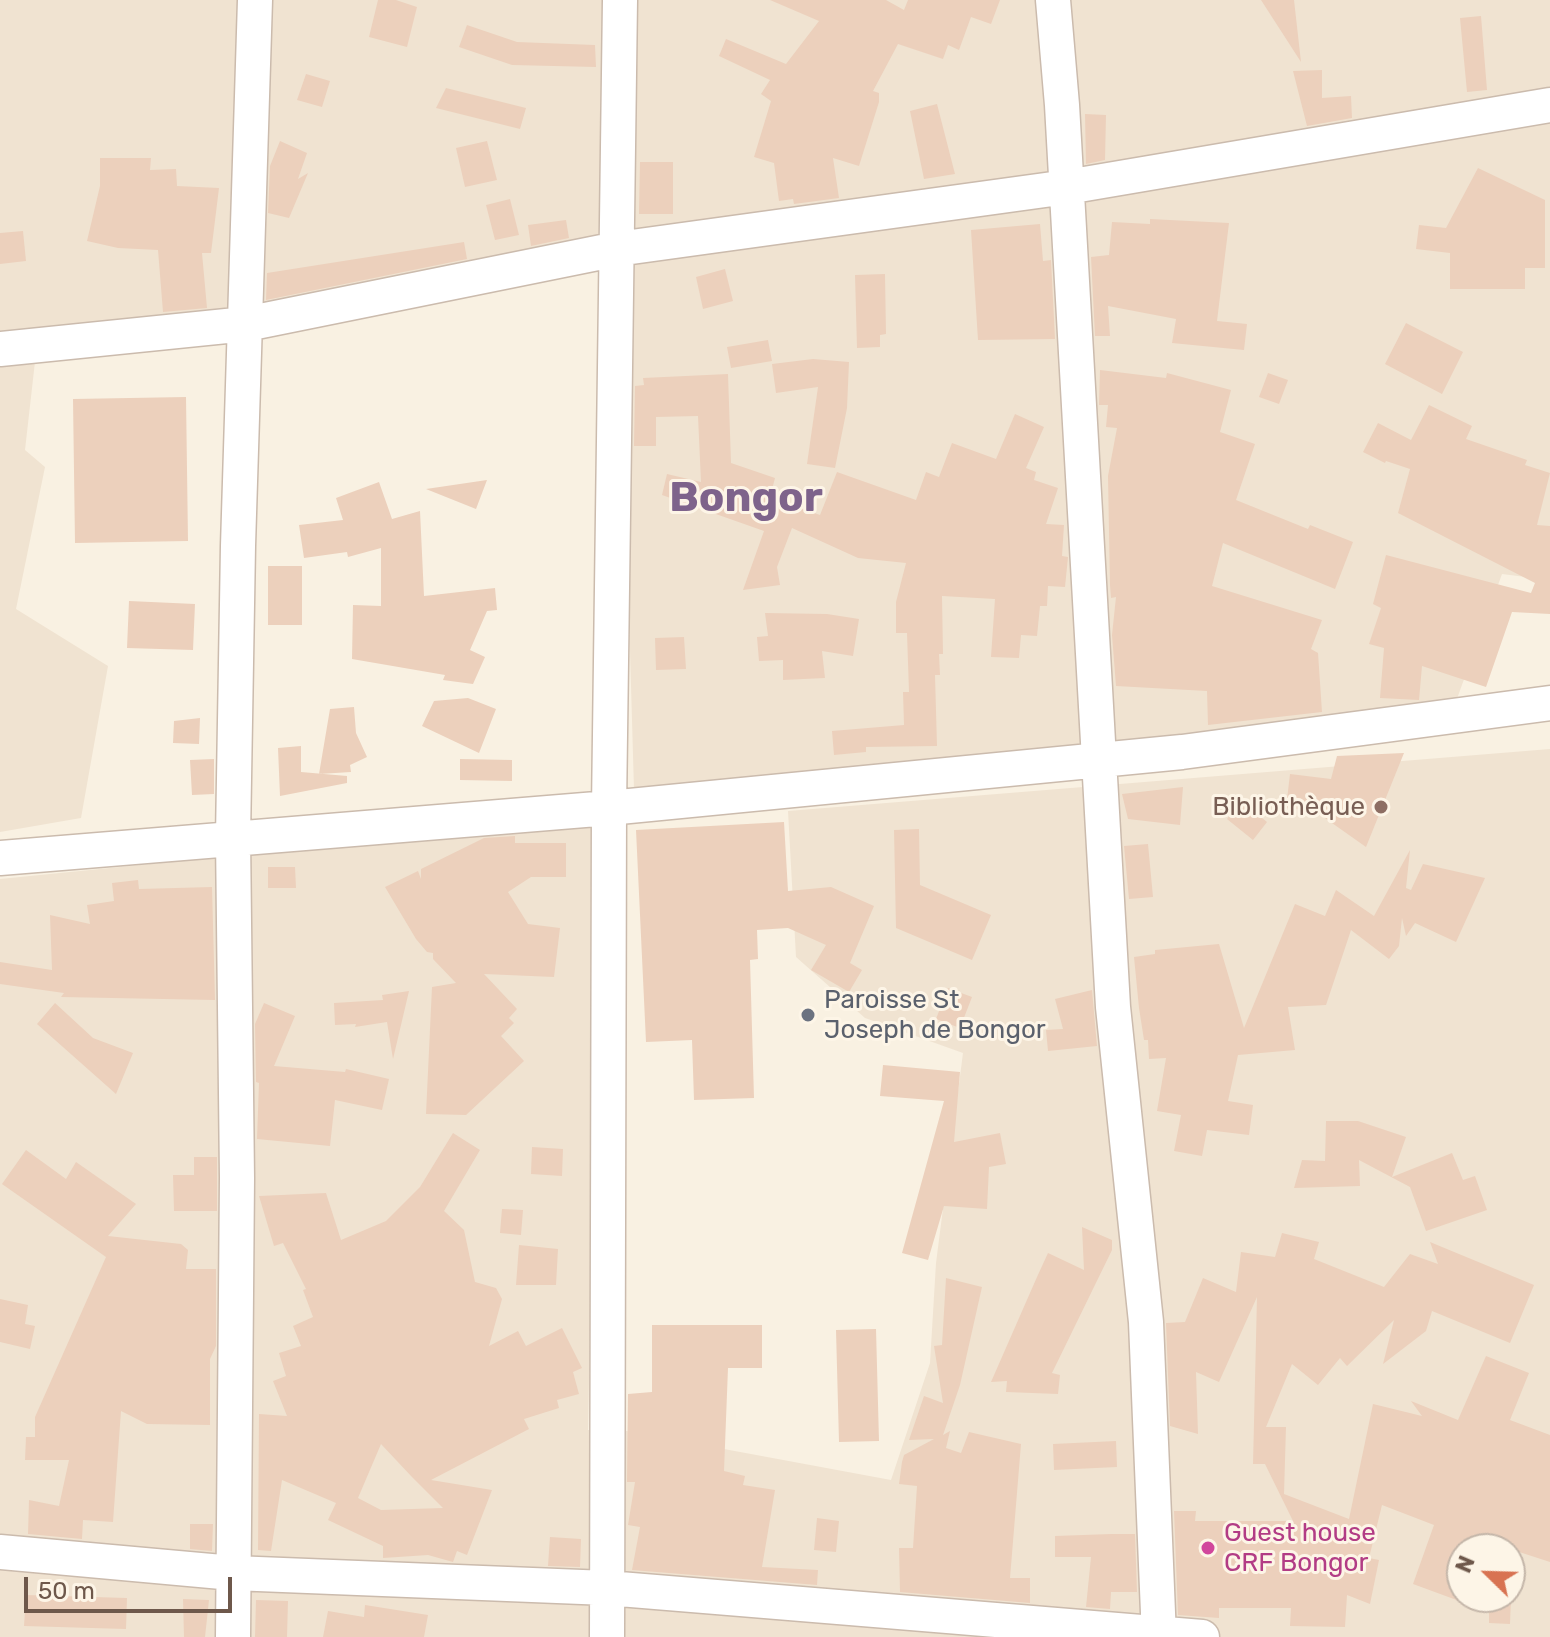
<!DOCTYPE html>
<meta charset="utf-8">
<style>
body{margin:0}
#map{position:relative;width:1550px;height:1637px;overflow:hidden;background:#f9f1e2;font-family:Rubik,sans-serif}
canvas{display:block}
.north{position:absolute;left:1446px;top:1533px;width:80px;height:80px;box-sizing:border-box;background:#fdf5e7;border:2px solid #c4b6a9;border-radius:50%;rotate:293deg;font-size:22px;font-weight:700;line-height:32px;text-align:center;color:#6e584b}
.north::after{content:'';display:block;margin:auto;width:28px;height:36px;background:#d87352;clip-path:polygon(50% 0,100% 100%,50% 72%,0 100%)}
.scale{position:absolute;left:24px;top:1577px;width:208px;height:36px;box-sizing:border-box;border:4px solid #6e584b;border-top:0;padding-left:10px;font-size:24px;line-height:28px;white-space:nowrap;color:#6e584b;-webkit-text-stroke:6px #fdf5e7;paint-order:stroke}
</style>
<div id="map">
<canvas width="1550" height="1637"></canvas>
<div class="north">N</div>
<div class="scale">50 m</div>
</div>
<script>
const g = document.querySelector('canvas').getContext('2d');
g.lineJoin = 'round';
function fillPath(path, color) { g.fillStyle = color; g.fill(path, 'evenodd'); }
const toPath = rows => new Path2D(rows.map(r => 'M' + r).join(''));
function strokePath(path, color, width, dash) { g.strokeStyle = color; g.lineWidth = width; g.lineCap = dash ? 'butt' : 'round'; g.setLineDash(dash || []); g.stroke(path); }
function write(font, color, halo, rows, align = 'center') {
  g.font = font + ' Rubik,sans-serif'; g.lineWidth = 6; g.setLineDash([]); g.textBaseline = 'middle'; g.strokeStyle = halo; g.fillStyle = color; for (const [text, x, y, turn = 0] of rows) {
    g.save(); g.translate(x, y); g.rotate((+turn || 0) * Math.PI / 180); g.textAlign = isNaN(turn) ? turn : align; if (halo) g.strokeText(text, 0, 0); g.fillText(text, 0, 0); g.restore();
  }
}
const residential = toPath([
 [0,0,1550,0,1550,580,1502,574,1454,707,634,790,626,511,627,254,37,344,25,450,45,467,16,609,108,666,81,818,0,832],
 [1550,749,1550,1637,0,1637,0,879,600,819,588,1430,627,1431,891,1480,930,1363,936,1263,963,1053,865,1018,796,957,788,811],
 [1462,1549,1510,1549,1510,1597,1462,1597]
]);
const building = toPath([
 [378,0,396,0,417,7,407,47,369,37],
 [770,0,886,0,904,10,908,0,1000,0,991,24,971,17,959,50,948,45,943,59,898,44,873,91,879,93,879,102,859,166,833,158,839,198,794,204,793,199,779,201,774,163,754,157,771,101,761,94,770,80,719,56,726,39,786,64,819,21],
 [1261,0,1294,0,1301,62],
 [1481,16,1487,90,1467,92,1460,18],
 [467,25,517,42,595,45,596,67,512,65,459,47],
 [1322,70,1322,98,1351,96,1352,118,1307,126,1293,71],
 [306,74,330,81,322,107,297,100],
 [446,88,526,108,520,129,436,108],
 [937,104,955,174,924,179,910,111],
 [1085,114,1106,115,1105,160,1086,164],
 [280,141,307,153,298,179,308,173,289,218,268,213,270,166],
 [487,141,497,180,465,187,456,148],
 [100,158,151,158,150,170,176,169,177,186,219,188,211,253,202,253,207,308,163,312,158,250,118,248,87,241,100,186],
 [640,162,673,162,673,214,639,214],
 [1478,168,1545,200,1545,268,1525,268,1525,289,1450,289,1450,253,1416,249,1419,225,1446,228],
 [510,199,519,235,495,240,486,205],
 [1150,219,1229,223,1217,321,1247,324,1244,350,1172,343,1176,319,1108,306,1110,336,1095,336,1091,257,1109,255,1112,222,1150,224],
 [566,220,569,238,531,246,528,225],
 [1040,224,1043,261,1051,260,1055,339,978,340,971,230],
 [23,231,26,261,0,264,0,233],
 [464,242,467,259,266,300,267,273],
 [725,269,733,301,703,309,696,277],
 [885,274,886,334,880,335,880,347,857,348,855,275],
 [1406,323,1463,352,1442,394,1385,364],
 [768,340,772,361,731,368,727,347],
 [813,359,849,362,847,408,835,468,807,464,818,387,776,393,772,364],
 [1100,370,1166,378,1167,373,1231,390,1220,432,1255,444,1236,500,1308,529,1310,525,1353,542,1335,589,1223,543,1212,586,1322,620,1311,649,1318,653,1322,712,1208,725,1207,691,1116,686,1112,635,1116,597,1111,598,1110,585,1108,476,1117,428,1106,427,1108,405,1099,405],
 [1268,373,1288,380,1279,404,1259,397],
 [728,374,731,463,775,478,770,497,820,515,837,472,916,500,926,472,939,477,952,443,996,459,1015,414,1044,427,1026,468,1036,472,1034,480,1058,488,1046,524,1064,525,1062,556,1068,557,1065,587,1048,586,1047,606,1040,606,1037,636,1021,635,1019,658,991,657,995,599,942,596,943,654,939,654,940,675,935,675,937,746,866,747,866,752,834,755,832,731,904,725,903,692,909,692,907,633,896,633,896,602,906,563,858,558,792,528,777,567,780,585,743,590,764,531,662,495,667,474,701,482,698,416,656,417,656,446,634,446,635,386,644,385,643,378],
 [186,397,188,541,75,543,73,399],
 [1429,405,1472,426,1466,439,1527,460,1525,465,1550,473,1537,525,1550,526,1550,614,1512,612,1486,687,1422,666,1419,700,1380,698,1384,648,1369,644,1381,608,1373,604,1386,555,1531,593,1535,583,1398,513,1410,469,1386,461,1385,463,1363,452,1378,423,1411,440],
 [487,480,476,509,426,489],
 [379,482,392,519,420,511,424,596,495,588,497,610,487,611,470,650,485,657,473,684,443,680,445,675,352,659,353,605,381,606,381,548,348,557,347,552,304,558,299,525,343,520,336,498],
 [268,566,302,566,302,625,268,625],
 [129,601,195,604,193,650,127,648],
 [765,613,827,614,859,619,853,656,822,651,825,678,783,680,783,660,759,661,757,637,768,636],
 [684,637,686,669,656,670,655,638],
 [468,698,496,709,479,753,422,726,434,701],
 [354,707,356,733,367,757,350,765,351,772,319,774,330,709],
 [200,718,199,744,173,743,174,721],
 [301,746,301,772,347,776,347,783,280,796,278,748],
 [1404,753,1366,847,1315,811,1286,808,1290,774,1331,779,1337,756],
 [214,759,214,794,192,795,190,760],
 [460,759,512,760,512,781,460,780],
 [1183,787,1180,825,1128,819,1122,794],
 [1241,801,1267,822,1253,840,1227,819],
 [784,822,788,891,831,887,874,906,850,963,862,970,849,992,811,970,826,945,788,928,757,930,758,959,750,960,754,1098,694,1100,692,1040,646,1042,636,830],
 [919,829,920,885,991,915,972,960,896,928,894,830],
 [515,836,515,843,566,843,566,877,531,877,508,892,528,924,560,928,554,977,484,974,517,1009,509,1018,514,1023,501,1036,524,1061,466,1115,426,1114,432,987,456,983,433,959,433,953,427,952,416,939,385,887,418,871,421,879,421,869,484,838],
 [1148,844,1153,897,1129,899,1124,846],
 [1410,850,1406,888,1411,890,1423,864,1485,878,1456,942,1415,923,1406,936,1402,918,1399,946,1389,959,1351,930,1326,1005,1288,1007,1295,1050,1238,1055,1228,1101,1253,1105,1249,1135,1207,1130,1202,1156,1174,1151,1181,1115,1157,1111,1166,1058,1149,1059,1148,1040,1144,1040,1139,1008,1134,957,1155,954,1155,950,1219,944,1244,1028,1295,904,1325,916,1336,890,1374,916],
 [268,867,295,867,296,888,268,888],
 [138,880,139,889,212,887,215,1000,61,997,64,993,0,984,0,962,52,970,50,915,90,924,87,905,114,901,112,883],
 [948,988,972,997,960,1028,936,1019],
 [1092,990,1097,1046,1048,1051,1046,1030,1063,1029,1055,999],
 [409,991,393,1059,387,1022,355,1027,356,1024,335,1025,334,1003,383,1000,382,995],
 [55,1003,93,1038,133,1053,116,1094,37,1024],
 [264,1003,295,1016,274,1066,345,1072,346,1069,389,1079,382,1110,335,1100,330,1146,257,1139,259,1083,256,1082,255,1024],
 [883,1065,960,1072,954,1142,1000,1133,1006,1164,989,1167,987,1209,944,1206,928,1260,902,1253,944,1101,880,1096],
 [1326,1121,1358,1121,1406,1137,1392,1177,1452,1153,1463,1180,1475,1176,1487,1210,1426,1231,1410,1187,1359,1160,1360,1186,1294,1188,1302,1160,1325,1161],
 [453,1133,480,1150,444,1211,464,1230,475,1282,496,1288,502,1299,489,1346,518,1331,526,1346,562,1328,582,1368,573,1372,579,1394,557,1400,559,1408,524,1419,529,1429,431,1480,492,1490,467,1555,457,1551,453,1562,428,1555,383,1558,383,1546,328,1520,336,1503,282,1480,271,1551,258,1550,259,1414,287,1416,273,1381,286,1376,279,1353,301,1346,293,1326,313,1317,303,1290,306,1289,283,1243,274,1246,259,1196,326,1193,341,1240,386,1221,420,1187],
 [381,1444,412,1477,443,1508,381,1510,358,1498],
 [532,1147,563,1149,562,1176,531,1174],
 [26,1150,66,1179,76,1162,136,1204,108,1236,181,1244,188,1250,186,1269,216,1269,216,1346,210,1359,210,1425,147,1424,121,1411,113,1522,83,1520,82,1539,28,1534,29,1500,59,1506,69,1460,25,1460,26,1437,35,1437,35,1417,106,1257,2,1184],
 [194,1157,217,1157,217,1211,174,1211,173,1175,194,1175],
 [502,1209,523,1210,521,1235,500,1233],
 [1082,1227,1112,1240,1112,1250,1052,1373,1060,1375,1058,1394,1006,1392,1007,1381,991,1382,1037,1277,1048,1253,1084,1270],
 [1282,1233,1319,1242,1314,1259,1384,1287,1410,1254,1438,1264,1430,1242,1534,1285,1510,1343,1432,1311,1426,1331,1383,1364,1394,1320,1347,1366,1340,1358,1318,1385,1292,1364,1266,1427,1286,1427,1284,1494,1349,1519,1373,1404,1422,1416,1411,1401,1458,1420,1486,1356,1529,1373,1510,1420,1550,1435,1550,1562,1510,1549,1462,1549,1462,1602,1413,1584,1434,1525,1382,1505,1369,1558,1379,1560,1370,1604,1347,1595,1345,1627,1290,1626,1291,1608,1219,1608,1219,1618,1178,1615,1174,1511,1196,1511,1195,1521,1293,1521,1265,1464,1253,1464,1257,1297,1219,1382,1196,1372,1198,1434,1170,1426,1166,1323,1185,1322,1203,1278,1236,1292,1241,1252,1275,1257],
 [519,1245,558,1249,556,1285,516,1285],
 [946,1278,982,1287,960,1385,943,1435,950,1431,946,1448,961,1453,969,1432,1021,1444,1010,1578,1030,1578,1030,1603,900,1592,899,1548,913,1548,917,1486,899,1484,902,1462,904,1455,934,1439,909,1440,924,1396,943,1403,934,1346,942,1345],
 [0,1299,28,1305,25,1324,35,1326,30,1349,0,1342],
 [652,1325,762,1325,762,1368,728,1368,724,1471,745,1476,743,1485,775,1490,762,1567,818,1570,817,1585,632,1570,640,1527,628,1525,635,1482,627,1482,628,1394,652,1392],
 [876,1329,879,1441,839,1442,836,1330],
 [1116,1441,1117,1467,1054,1470,1053,1444],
 [817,1518,839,1521,836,1552,814,1550],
 [190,1524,213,1524,212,1551,190,1549],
 [1111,1534,1135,1534,1137,1592,1111,1592,1110,1609,1086,1607,1091,1557,1055,1557,1055,1536],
 [550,1537,581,1539,580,1567,548,1566],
 [26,1595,127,1598,126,1629,24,1626],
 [1489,1597,1511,1597,1510,1624,1489,1623],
 [183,1599,209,1600,205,1637,184,1637],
 [256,1600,288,1601,287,1637,255,1637],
 [365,1605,428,1615,424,1637,323,1637,328,1611,364,1617]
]);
const minor = toPath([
 [1053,0,1062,105,1113,1007,1146,1322,1159,1637],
 [0,349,246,324,617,249,1067,187,1550,105],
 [0,858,609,808,1182,752,1550,703],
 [0,1552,233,1573,607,1588,1202,1637],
 [233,1637,237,1178,233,837,238,546,255,0],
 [607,1637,609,808,620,0]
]);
const markers = [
 [1381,807,8,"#8d6e63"],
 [808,1015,8,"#6b7280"],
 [1208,1548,8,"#d1479c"]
];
const educationNames = [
 ["Bibliothèque",1365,807]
];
const worshipNames = [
 ["Paroisse St",824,1000],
 ["Joseph de Bongor",824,1030]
];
const hotelNames = [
 ["Guest house",1224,1533],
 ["CRF Bongor",1224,1563]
];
const townNames = [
 ["Bongor",746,499]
];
fillPath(residential, '#f0e3d1');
fillPath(building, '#ecd0bc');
strokePath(minor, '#cbbbad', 37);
strokePath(minor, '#fff', 34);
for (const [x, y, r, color] of markers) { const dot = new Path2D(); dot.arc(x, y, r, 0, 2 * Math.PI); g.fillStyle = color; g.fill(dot); strokePath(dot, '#fdf5e7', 3); }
write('26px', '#785e54', '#fdf5e7', educationNames, 'right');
write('26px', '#5b616d', '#fdf5e7', worshipNames, 'left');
write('26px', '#b23c85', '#fdf5e7', hotelNames, 'left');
write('bold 42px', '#7e638b', '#fdf5e7', townNames);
</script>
